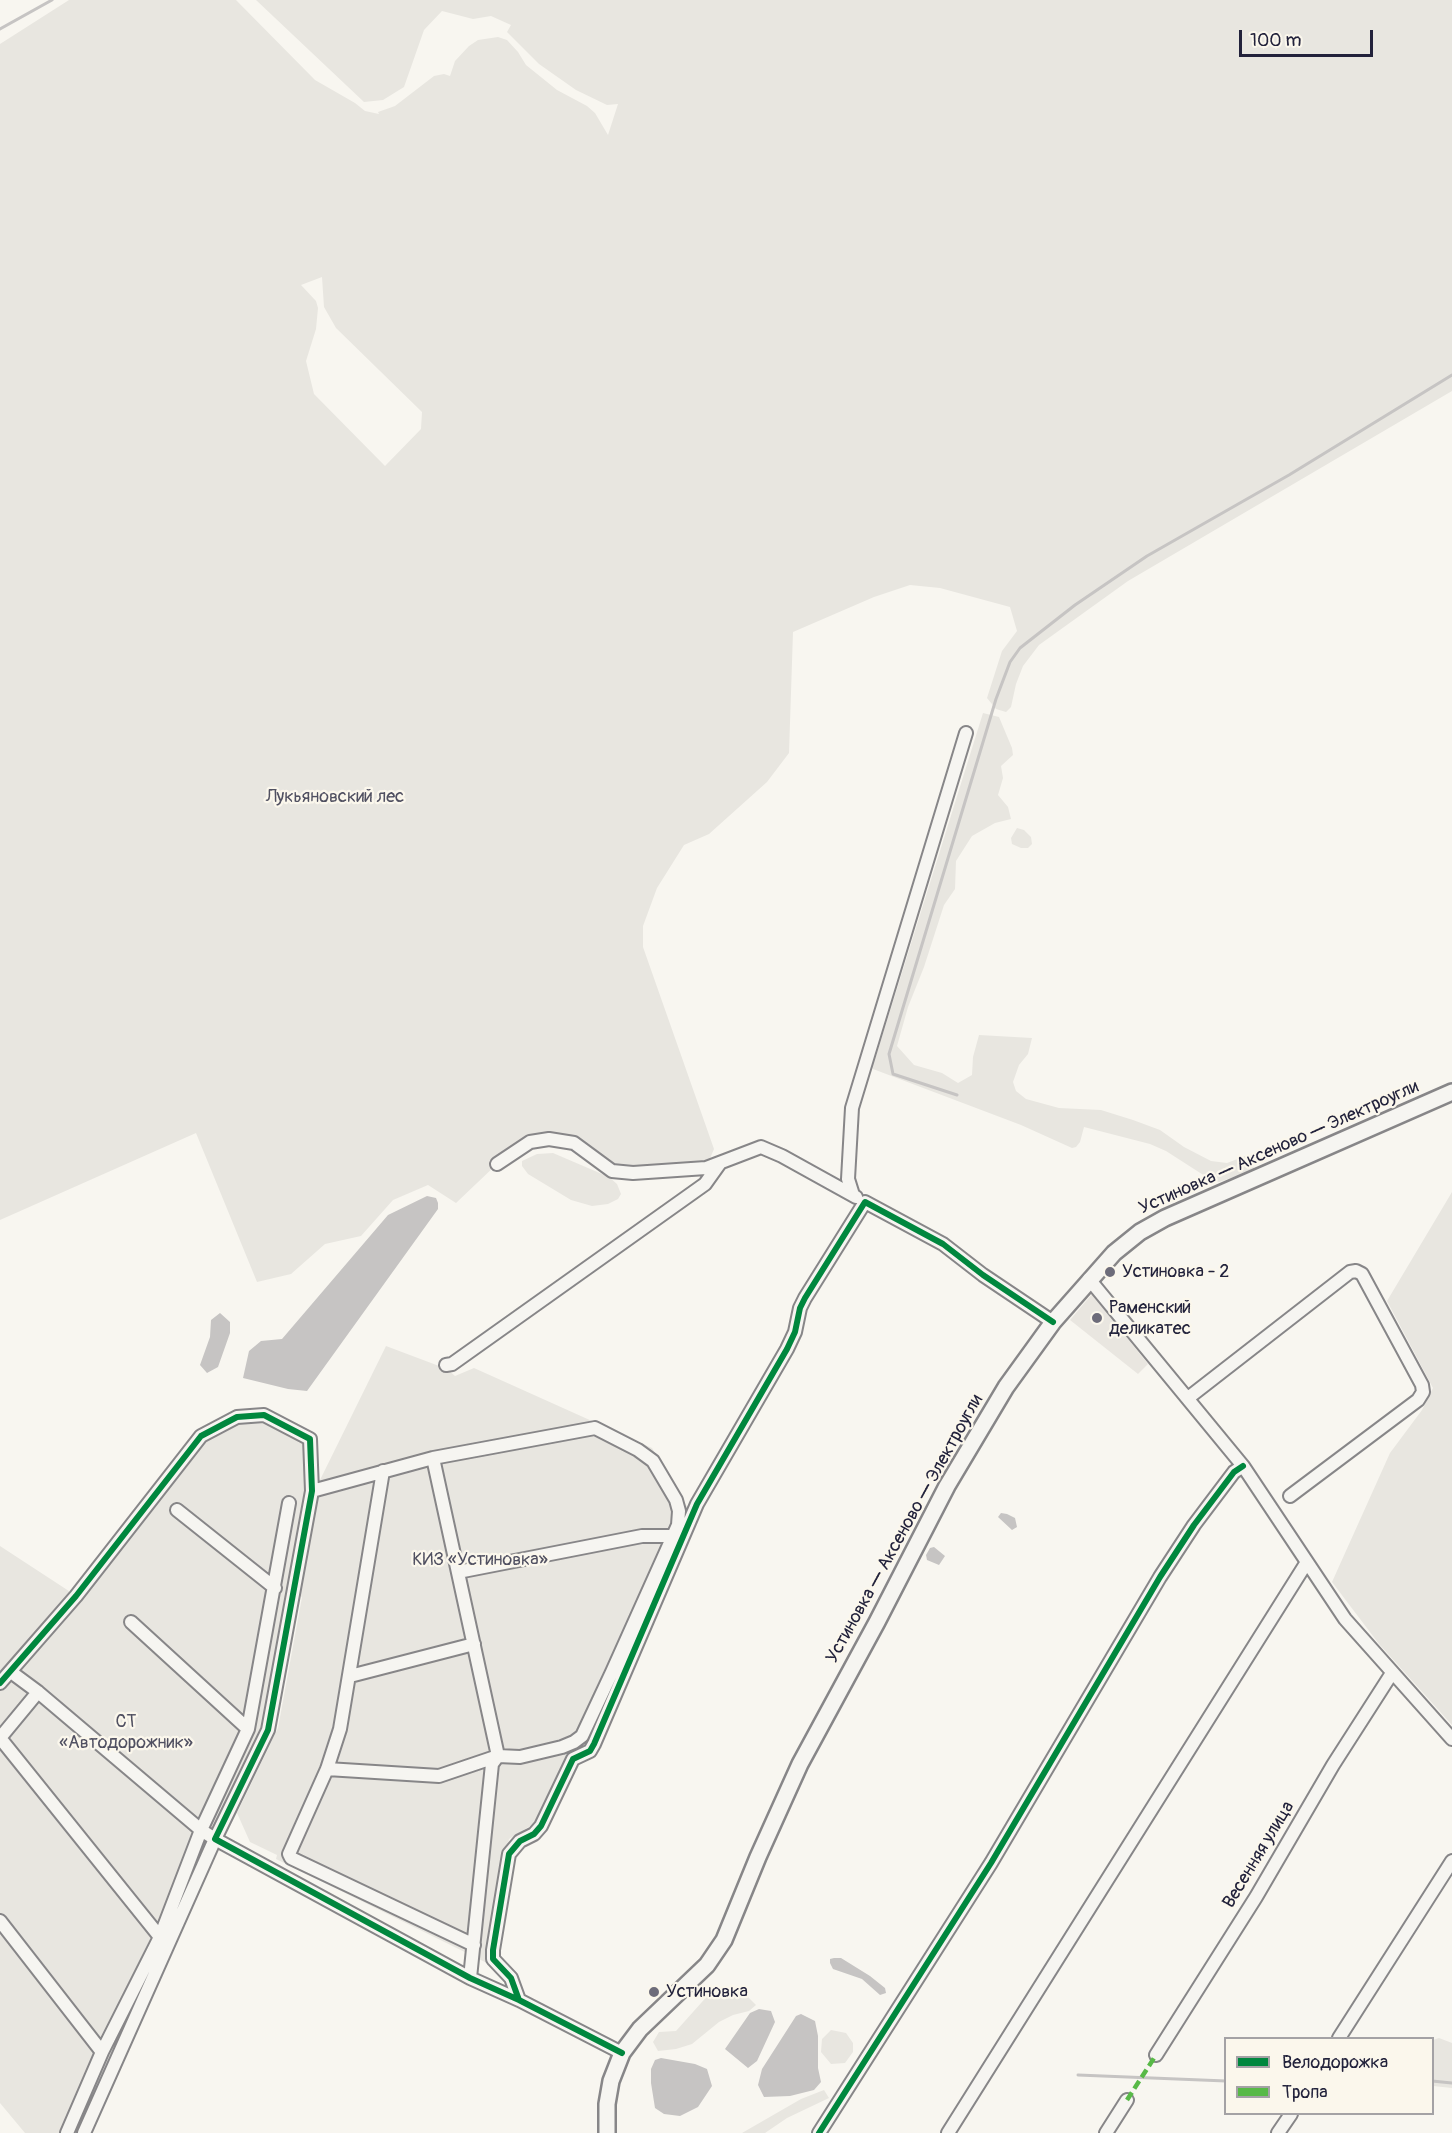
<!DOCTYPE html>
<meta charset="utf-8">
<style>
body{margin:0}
#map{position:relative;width:1452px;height:2133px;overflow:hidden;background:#f8f6f0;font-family:Pangolin,sans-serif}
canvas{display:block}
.legend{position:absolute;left:1224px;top:2037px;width:210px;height:78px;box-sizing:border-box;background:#fbf7ec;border:2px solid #a4a2a5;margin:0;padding:8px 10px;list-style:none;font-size:18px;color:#22223b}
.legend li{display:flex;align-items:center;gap:12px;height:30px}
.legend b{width:30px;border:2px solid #a4a2a5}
.scale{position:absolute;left:1239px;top:30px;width:134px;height:27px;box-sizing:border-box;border:3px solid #22223b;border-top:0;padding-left:8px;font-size:18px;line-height:21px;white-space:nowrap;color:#22223b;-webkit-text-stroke:4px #fbf7ec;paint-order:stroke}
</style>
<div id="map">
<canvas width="1452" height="2133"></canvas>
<ul class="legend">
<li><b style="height:8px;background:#00873e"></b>Велодорожка</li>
<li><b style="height:8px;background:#58b947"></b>Тропа</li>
</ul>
<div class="scale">100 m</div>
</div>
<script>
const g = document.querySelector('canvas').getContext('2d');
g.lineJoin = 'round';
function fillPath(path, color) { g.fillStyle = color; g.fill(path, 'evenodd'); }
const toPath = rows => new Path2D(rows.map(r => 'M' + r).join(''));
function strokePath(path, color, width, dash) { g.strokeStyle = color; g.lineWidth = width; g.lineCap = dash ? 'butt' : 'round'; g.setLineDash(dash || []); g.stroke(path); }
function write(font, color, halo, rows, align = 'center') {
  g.font = font + ' Pangolin,sans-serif'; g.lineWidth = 4.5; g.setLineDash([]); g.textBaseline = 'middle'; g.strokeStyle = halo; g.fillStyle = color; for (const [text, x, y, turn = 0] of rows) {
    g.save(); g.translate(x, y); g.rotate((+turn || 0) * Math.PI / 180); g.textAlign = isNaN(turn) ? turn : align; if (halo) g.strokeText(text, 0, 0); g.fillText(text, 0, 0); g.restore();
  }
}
const built = toPath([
 [1092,1294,1148,1364,1138,1374,1070,1320]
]);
const green = toPath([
 [69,0,236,0,315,80,355,103,365,111,379,114,378,112,395,106,434,76,444,74,450,76,455,61,469,46,478,40,498,37,507,40,518,52,526,65,557,90,587,106,595,113,608,135,618,104,607,105,576,90,539,64,507,32,511,25,491,16,473,19,442,11,424,30,404,87,383,100,364,102,256,0,1452,0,1452,391,1128,581,1039,645,1023,666,1016,684,1011,707,1006,712,996,709,987,698,1002,651,1017,631,1010,607,940,588,910,585,874,597,793,632,789,753,767,782,709,834,684,845,657,888,643,926,643,947,714,1149,706,1168,612,1171,574,1143,549,1139,497,1164,456,1203,428,1185,393,1200,361,1236,325,1244,291,1274,257,1282,196,1133,0,1220,0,44],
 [322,277,324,307,336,328,422,412,421,429,385,466,314,394,306,361,316,329,318,308,316,301,301,285],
 [983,713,999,717,1012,748,1013,755,1001,766,1003,778,998,795,1008,807,1011,819,995,823,972,836,956,861,955,889,944,905,924,967,908,1007,897,1046,914,1065,942,1073,958,1083,972,1075,973,1057,979,1035,1032,1038,1028,1054,1019,1065,1013,1082,1016,1091,1026,1099,1059,1108,1101,1110,1133,1120,1160,1130,1184,1147,1211,1161,1227,1163,1248,1155,1255,1170,1219,1182,1208,1178,1166,1151,1150,1144,1084,1127,1080,1142,1076,1147,1072,1148,1021,1125,873,1069,871,1065,876,1056],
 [1017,828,1024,830,1031,837,1032,844,1028,848,1021,848,1012,844,1011,838],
 [553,1153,609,1177,617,1184,621,1194,618,1199,608,1204,592,1206,571,1200,528,1174,522,1166,522,1161,537,1154],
 [1452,1192,1452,1725,1379,1644,1332,1582,1390,1453,1422,1410,1433,1388,1387,1301],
 [386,1346,447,1369,455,1376,474,1368,652,1448,689,1510,621,1667,585,1744,571,1750,535,1823,509,1839,487,1963,276,1859,277,1855,250,1842,237,1813,278,1728,302,1597,298,1595,320,1480],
 [264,1415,310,1439,312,1491,268,1730,84,2133,25,2133,0,2103,0,1685,201,1436,237,1417],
 [0,1546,75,1595,0,1680],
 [717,1990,748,1997,756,2005,749,2011,733,2015,719,2022,692,2044,676,2049,658,2051,653,2042,659,2032,676,2031,710,1993],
 [831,2030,846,2033,853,2043,853,2052,845,2063,831,2064,821,2052,822,2039],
 [1439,2038,1452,2043,1452,2088,1433,2086,1433,2040],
 [824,2090,829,2098,787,2118,765,2133,742,2133,801,2099]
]);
const water = toPath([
 [427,1196,436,1198,438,1203,438,1209,307,1391,288,1389,243,1378,249,1351,261,1341,282,1339,388,1215],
 [220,1313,230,1322,230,1333,218,1367,207,1373,200,1365,210,1337,211,1320],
 [1001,1513,1007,1514,1015,1518,1017,1527,1012,1530,998,1517],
 [934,1547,945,1556,939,1565,927,1560,926,1555,930,1548],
 [834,1958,841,1958,870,1976,885,1988,886,1993,880,1995,862,1979,833,1969,830,1963,830,1959],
 [759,2009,771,2011,775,2022,757,2061,748,2068,725,2049,750,2013],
 [801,2014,815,2021,818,2036,818,2068,821,2082,814,2090,790,2096,764,2097,758,2085,762,2069,796,2016],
 [661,2058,695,2064,707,2069,712,2086,698,2107,680,2116,664,2114,655,2108,651,2083,651,2069,655,2060]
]);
const stream = toPath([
 [0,29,52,0],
 [957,1095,893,1074,889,1054,996,699,1010,662,1020,648,1075,605,1147,556,1289,475,1452,375],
 [1078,2075,1226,2081],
 [1432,2081,1452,2083]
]);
const minor = toPath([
 [497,1164,530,1142,549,1139,574,1143,612,1171,633,1173,706,1168,761,1147,782,1156,856,1197],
 [853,1195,848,1179,852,1108,966,733],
 [1089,1279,1243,1466,1345,1619,1452,1739],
 [446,1365,452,1364,705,1184,720,1163],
 [1188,1398,1350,1272,1356,1271,1362,1274,1422,1385,1423,1392,1418,1400,1290,1496],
 [433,1458,498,1756,492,1764,470,1978],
 [383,1471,340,1729,327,1769,289,1854,291,1858,474,1945],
 [312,1491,433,1458,595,1428,638,1450,653,1461,676,1500,679,1511,678,1525,612,1672,582,1736,574,1742,562,1747,520,1757,498,1756,439,1776,327,1769],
 [177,1510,275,1588],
 [458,1572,642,1536,673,1536],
 [131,1622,248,1729],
 [11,1672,38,1692,201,1830,215,1839,84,2133],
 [350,1676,474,1644],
 [0,1683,76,1596,201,1436,237,1417,264,1415,310,1439,312,1491,268,1730,215,1839,470,1978,519,2000,622,2053],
 [0,1738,160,1937,102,2052,67,2133],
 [0,1738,38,1692],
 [0,1921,102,2052],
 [160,1937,201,1830,248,1729,289,1503],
 [519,2000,511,1978,493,1959,493,1950,509,1854,520,1841,534,1834,541,1826,573,1759,590,1751,594,1744,697,1504,787,1349,795,1332,800,1308,805,1298,865,1202,943,1244,983,1275,1053,1322],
 [1339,2038,1452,1861],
 [1156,2055,1256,1897,1333,1765,1392,1673],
 [819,2133,991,1863,1160,1577,1194,1525,1234,1472,1243,1466],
 [948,2133,1307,1562],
 [1106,2133,1127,2100],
 [1278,2133,1291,2114]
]);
const major = toPath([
 [607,2133,607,2104,611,2081,622,2053,640,2029,707,1965,724,1940,758,1857,800,1764,877,1622,947,1486,1006,1387,1053,1322,1114,1253,1140,1232,1165,1218,1452,1092]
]);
const quiet = toPath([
 [1127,2100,1156,2055]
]);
const cycleway = toPath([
 [0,1683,76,1596,201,1436,237,1417,264,1415,310,1439,312,1491,268,1730,215,1839,470,1978,519,2000,622,2053],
 [519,2000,511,1978,493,1959,493,1950,509,1854,520,1841,534,1834,541,1826,573,1759,590,1751,594,1744,697,1504,787,1349,795,1332,800,1308,805,1298,865,1202,943,1244,983,1275,1053,1322],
 [819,2133,991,1863,1160,1577,1194,1525,1234,1472,1243,1466]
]);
const markers = [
 [1110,1272,6,"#6d6c7a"],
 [1097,1318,6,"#6d6c7a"],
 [654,1992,6,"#6d6c7a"]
];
const parkNames = [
 ["Лукьяновский лес",335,797],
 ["КИЗ «Устиновка»",480,1560],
 ["СТ",126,1722],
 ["«Автодорожник»",126,1743]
];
const streetNames = [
 ["Устиновка — Аксеново — Электроугли",1279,1148,-24],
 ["Устиновка — Аксеново — Электроугли",905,1529,-61],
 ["Весенняя улица",1259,1855,-59]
];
const poiNames = [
 ["Устиновка - 2",1122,1272],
 ["Раменский",1109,1308],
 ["деликатес",1109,1329],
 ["Устиновка",666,1992]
];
fillPath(built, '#e9e6e0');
fillPath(green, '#e8e6e0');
fillPath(water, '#c6c4c3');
strokePath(stream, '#c6c4c3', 3);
strokePath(minor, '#878688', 16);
strokePath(major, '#878688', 20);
strokePath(minor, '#f6f5f1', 12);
strokePath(major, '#f6f5f1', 15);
strokePath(quiet, '#58b947', 4.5, [9, 4.5]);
strokePath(cycleway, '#00873e', 6);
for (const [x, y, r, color] of markers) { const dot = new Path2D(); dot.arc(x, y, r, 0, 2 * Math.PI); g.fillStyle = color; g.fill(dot); strokePath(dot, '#fbf7ec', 2); }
write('18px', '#505061', '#fbf7ec', parkNames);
write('18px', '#22223b', '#fbf7ec', streetNames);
write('18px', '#22223b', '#fbf7ec', poiNames, 'left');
</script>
